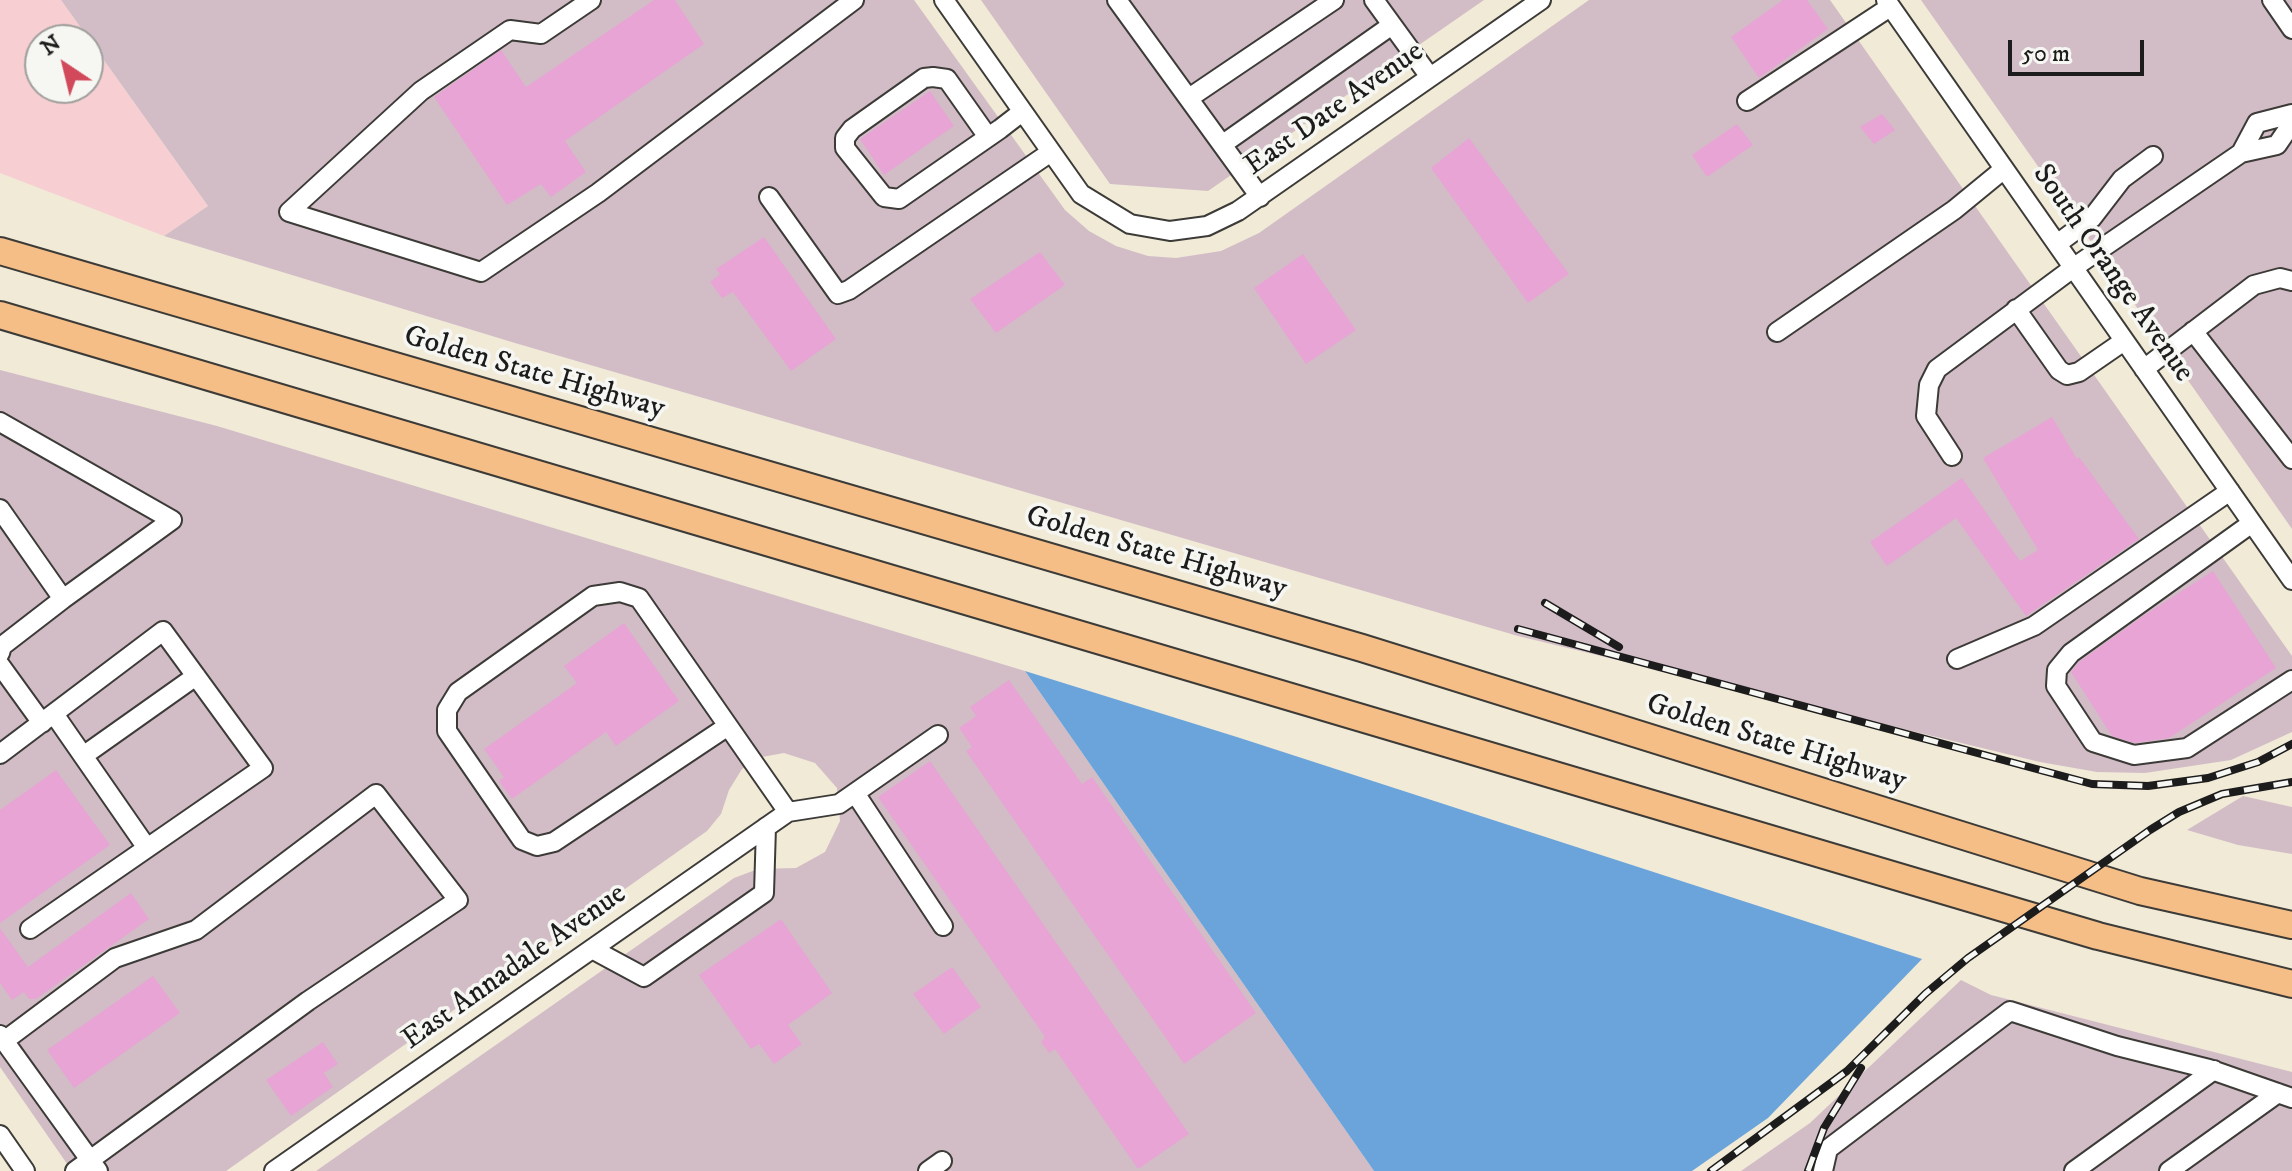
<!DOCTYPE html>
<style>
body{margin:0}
#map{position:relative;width:2292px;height:1171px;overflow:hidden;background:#f1ead7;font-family:"IM FELL DW Pica",serif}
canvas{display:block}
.north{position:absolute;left:24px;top:24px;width:80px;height:80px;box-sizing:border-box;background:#f6f6f2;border:2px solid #9f9f9c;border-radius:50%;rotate:325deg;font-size:22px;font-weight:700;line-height:32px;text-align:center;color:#1c1c1c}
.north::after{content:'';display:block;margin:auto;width:28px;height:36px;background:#d1495b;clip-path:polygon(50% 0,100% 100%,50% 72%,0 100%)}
.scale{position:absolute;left:2008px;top:40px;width:136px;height:36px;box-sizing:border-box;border:4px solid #1c1c1c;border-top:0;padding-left:10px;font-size:24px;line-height:28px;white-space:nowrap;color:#1c1c1c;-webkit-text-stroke:6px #f6f6f2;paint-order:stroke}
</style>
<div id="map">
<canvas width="2292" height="1171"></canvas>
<div class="north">N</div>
<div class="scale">50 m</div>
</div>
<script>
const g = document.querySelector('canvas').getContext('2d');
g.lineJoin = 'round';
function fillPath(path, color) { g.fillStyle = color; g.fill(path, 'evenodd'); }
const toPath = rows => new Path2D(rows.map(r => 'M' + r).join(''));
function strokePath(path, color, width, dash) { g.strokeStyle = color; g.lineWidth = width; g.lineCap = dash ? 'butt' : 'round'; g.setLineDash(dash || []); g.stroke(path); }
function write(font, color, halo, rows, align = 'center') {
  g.font = font + ' "IM FELL DW Pica",serif'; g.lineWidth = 7; g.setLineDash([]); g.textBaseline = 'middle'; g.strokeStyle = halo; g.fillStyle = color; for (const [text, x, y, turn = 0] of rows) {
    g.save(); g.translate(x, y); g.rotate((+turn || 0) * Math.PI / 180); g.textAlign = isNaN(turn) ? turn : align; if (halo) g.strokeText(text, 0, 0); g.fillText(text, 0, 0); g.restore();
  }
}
const built = toPath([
 [0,0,61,0,208,206,164,236,0,173],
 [40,40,88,40,88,88,40,88]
]);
const industrial = toPath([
 [61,0,914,0,1065,210,1089,231,1116,246,1148,256,1176,258,1221,251,1259,233,1589,0,1830,0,2292,656,2292,732,2231,760,2145,773,2097,772,2040,762,1518,636,515,343,164,236,208,206],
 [981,0,1484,0,1208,191,1110,184],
 [1921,0,2292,0,2292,529,2087,236],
 [0,370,217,426,1025,671,1374,1171,316,1171,734,878,758,869,796,868,825,852,840,821,837,788,815,763,784,753,762,757,742,769,729,790,721,814,707,831,226,1171,72,1171,0,1067],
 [2243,796,2292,807,2292,854,2238,845,2187,830],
 [1961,980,1991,995,2292,1072,2292,1171,1741,1171,1810,1123]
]);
const water = toPath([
 [1025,671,1240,738,1922,959,1768,1118,1692,1171,1374,1171]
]);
const building = toPath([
 [654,0,675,0,704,44,565,141,586,172,551,197,541,184,507,205,434,97,501,50,526,87],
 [1783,0,1807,0,1828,29,1759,78,1731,37],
 [930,91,954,126,884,175,860,139],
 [1882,114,1895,130,1874,144,1860,127],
 [1737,124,1753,145,1707,177,1692,155],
 [1469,138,1569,274,1528,303,1431,168],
 [764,237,836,339,791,371,733,292,722,298,710,282,720,274,716,269],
 [1040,252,1065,285,996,333,970,299],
 [1303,254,1356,330,1306,364,1254,288],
 [2052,417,2077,459,2079,457,2139,539,2026,616,1956,518,1887,566,1870,542,1962,478,2020,561,2038,550,1983,458],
 [2213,571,2276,668,2169,738,2135,743,2112,736,2071,672,2079,662,2143,616],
 [624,623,679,701,616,746,606,732,512,799,499,781,504,777,484,749,577,683,564,666],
 [1009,680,1082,784,1092,777,1256,1013,1184,1064,966,751,972,747,959,728,976,716,970,707],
 [930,761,1189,1134,1138,1169,1055,1049,1049,1053,1041,1042,1045,1037,878,797],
 [56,770,110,845,0,923,0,810],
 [131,893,149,919,36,999,29,999,24,992,12,1000,0,983,0,928,28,967],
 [781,919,832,993,788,1025,802,1044,774,1064,759,1044,751,1049,699,975],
 [952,967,981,1007,944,1034,913,994],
 [153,976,180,1013,74,1088,47,1050],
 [323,1042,338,1064,324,1073,333,1087,291,1116,266,1080]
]);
const minor = toPath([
 [591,0,541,34,510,30,421,91,289,212,481,272,598,193,854,0],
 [944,0,1081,194,1130,224,1170,231,1207,226,1238,211,1541,0],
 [1117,0,1260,197],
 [1374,0,1430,77],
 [1886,0,2292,580],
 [2272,0,2292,29],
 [1189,98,1334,0],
 [1747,101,1890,7],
 [988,137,947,79,933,77,924,78,852,129,845,138,845,148,884,197,899,199,1000,129,1022,112],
 [1223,144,1392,25],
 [2241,153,2257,123,2292,114],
 [769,197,838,294,849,290,1051,152],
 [2057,244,2092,218,2122,179,2153,156],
 [2016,309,2059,370,2067,375,2079,372,2124,341],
 [2193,331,2292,459],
 [1777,332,1954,210,2004,169],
 [2144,369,2254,285,2280,278,2292,281],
 [0,422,172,520,63,599,2,646,0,653],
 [1952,456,1926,416,1929,385,1937,369,2073,268,2241,153,2277,145,2292,123],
 [0,509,63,599],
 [2252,523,2071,653,2057,670,2056,686,2093,742,2134,755,2187,748,2292,680],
 [1957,659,2034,626,2230,491],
 [0,665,42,723],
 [54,714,147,848],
 [728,726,554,842,537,846,522,840,447,731,447,710,458,692,593,596,620,592,639,598,788,812],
 [0,754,163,631,263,768,30,929],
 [83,756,196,676],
 [855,793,943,926],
 [592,949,644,977,764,893,766,827],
 [0,1035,98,1171],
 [4,1041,115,958,196,930,376,794,458,900,308,1001,75,1171],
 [0,1135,25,1171],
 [274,1171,788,812,839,804,938,735],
 [928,1171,942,1161],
 [1823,1171,1828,1149,2010,1011,2117,1046,2209,1069,2292,1098],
 [2074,1171,2214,1070],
 [2169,1171,2278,1093]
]);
const highway = toPath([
 [0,251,1362,648,2140,891,2292,925],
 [0,315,2098,936,2292,984]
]);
const rail = toPath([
 [1545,603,1619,647],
 [1518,629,2092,784,2148,786,2208,778,2258,762,2292,744],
 [1711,1171,1847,1071,1925,994,1968,958,2150,830,2179,812,2222,794,2292,782],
 [1808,1171,1824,1128,1861,1068]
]);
const streetNames = [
 ["East Date Avenue",1335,110,-35],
 ["South Orange Avenue",2112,274,55],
 ["Golden State Highway",534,374,16],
 ["Golden State Highway",1156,554,16],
 ["Golden State Highway",1776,744,17],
 ["East Annadale Avenue",515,968,-35]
];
fillPath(built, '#f7cfd3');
fillPath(industrial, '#d2bdc7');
fillPath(water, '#6ba4da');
fillPath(building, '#e7a4d4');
strokePath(minor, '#3c3b38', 22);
strokePath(highway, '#3c3b38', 30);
strokePath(minor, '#fff', 18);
strokePath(highway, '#f6be87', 26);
strokePath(rail, '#1c1c1c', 8);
strokePath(rail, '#f6f6f2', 5, [15]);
write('30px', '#1c1c1c', '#f6f6f2', streetNames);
</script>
